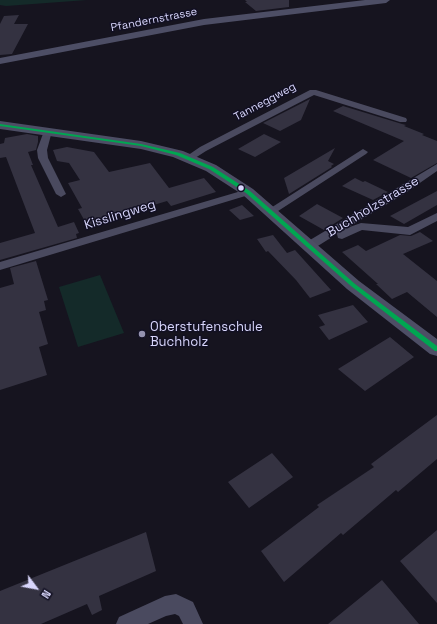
<!DOCTYPE html>
<style>
body{margin:0}
#map{position:relative;width:437px;height:624px;overflow:hidden;background:#16141f;font-family:"Space Grotesk",sans-serif}
canvas{display:block}
.north{position:absolute;left:16px;top:568px;width:40px;height:40px;-webkit-text-stroke:3px #121023;paint-order:stroke;rotate:122deg;font-size:11px;font-weight:700;line-height:16px;text-align:center;color:#d8d6fc}
.north::after{content:'';display:block;margin:auto;width:14px;height:18px;background:#d8d6fc;clip-path:polygon(50% 0,100% 100%,50% 72%,0 100%)}
</style>
<div id="map">
<canvas width="437" height="624"></canvas>
<div class="north">N</div>
</div>
<script>
const g = document.querySelector('canvas').getContext('2d');
g.lineJoin = 'round';
function fillPath(path, color) { g.fillStyle = color; g.fill(path, 'evenodd'); }
const toPath = rows => new Path2D(rows.map(r => 'M' + r).join(''));
function strokePath(path, color, width, dash) { g.strokeStyle = color; g.lineWidth = width; g.lineCap = dash ? 'butt' : 'round'; g.setLineDash(dash || []); g.stroke(path); }
function write(font, color, halo, rows, align = 'center') {
  g.font = font + ' "Space Grotesk",sans-serif'; g.lineWidth = 3; g.setLineDash([]); g.textBaseline = 'middle'; g.strokeStyle = halo; g.fillStyle = color; for (const [text, x, y, turn = 0] of rows) {
    g.save(); g.translate(x, y); g.rotate((+turn || 0) * Math.PI / 180); g.textAlign = isNaN(turn) ? turn : align; if (halo) g.strokeText(text, 0, 0); g.fillText(text, 0, 0); g.restore();
  }
}
const green = toPath([
 [0,0,87,0,6,6,0,5],
 [100,275,124,333,78,347,59,287]
]);
const building = toPath([
 [245,0,289,0,289,7,256,11,245,2,247,2],
 [19,15,14,24,28,24,12,54,0,55,0,24,4,16],
 [310,99,301,120,280,131,263,123],
 [343,106,402,124,406,125,404,126,424,134,422,135,437,141,437,163,411,178,373,160,404,141,333,111],
 [27,134,38,136,38,142,36,150,28,152,33,165,31,165,58,227,74,222,79,233,76,234,77,238,0,260,0,243,35,233,6,157,0,158,0,144,4,143,5,138],
 [264,134,281,142,255,157,238,149],
 [67,147,94,152,109,172,150,163,169,188,204,178,216,192,171,206,167,201,87,225,78,209,82,208,68,183,80,180,69,163,57,161,53,150],
 [335,148,328,161,334,164,331,166,332,167,289,194,284,178],
 [355,178,363,182,365,181,388,192,373,200,342,186],
 [437,191,437,205,404,224,390,216],
 [317,204,343,218,324,230,299,216],
 [242,205,254,216,240,220,229,210],
 [420,232,433,241,403,254,437,281,437,317,407,292,392,299,376,284,378,284,342,252,358,245,366,251,400,235,411,236],
 [273,235,287,253,295,250,331,290,310,298,296,280,268,251,266,252,257,239],
 [36,261,48,300,44,301,46,310,39,312,48,344,39,347,47,375,0,390,0,288,14,284,10,268],
 [353,305,368,322,329,340,319,327,325,325,318,315],
 [390,337,414,357,365,391,338,369],
 [437,415,437,459,398,492,396,490,343,535,341,533,284,582,261,551,319,507,317,505,374,467,371,464],
 [272,453,293,477,249,508,228,482],
 [437,530,437,603,400,561],
 [146,532,156,571,99,596,102,610,92,615,87,604,41,624,0,624,0,591],
 [382,580,419,624,328,624]
]);
const street = toPath([
 [310,90,316,90,406,118,407,120,406,122,400,122,314,95,206,151,192,160,186,160,184,158,200,147,310,90],
 [48,128,52,131,47,150,48,158,66,194,61,197,56,194,38,158,37,150,44,131,48,128],
 [363,149,368,152,366,154,275,213,267,213,266,211,363,149],
 [437,164,437,171,404,194,347,228,361,223,408,227,437,213,437,221,410,235,362,230,342,239,338,238,337,234,313,249,309,250,305,249,303,246,305,243,437,164],
 [248,189,253,192,252,194,0,270,0,262,248,189],
 [176,594,193,602,203,624,183,624,179,616,175,614,166,616,148,624,116,624,119,617,165,596,176,594]
]);
const secondary = toPath([
 [365,0,390,0,386,3,204,25,0,64,0,58,204,19,365,0],
 [0,121,141,141,183,151,216,165,253,189,359,281,437,339,437,356,430,354,347,289,243,195,206,171,173,157,141,149,0,129,0,121]
]);
const bus1 = toPath([
 [0,124,141,144,180,153,213,167,250,191,355,284,437,346,437,351,435,351,351,286,246,193,209,169,176,155,141,146,0,126,0,124]
]);
const markers = [
 [241,188,3.5,"#d8d6fc"],
 [142,334,4,"#9492af"]
];
const farStreetnames = [
 ["Pfandernstrasse",154,20,-11],
 ["Tanneggweg",265,102,-28]
];
const streetNames = [
 ["Buchholzstrasse",373,207,-31],
 ["Kisslingweg",120,215,-17]
];
const poiNames = [
 ["Oberstufenschule",150,327],
 ["Buchholz",150,342]
];
fillPath(green, '#142a29');
fillPath(building, '#343241');
fillPath(street, '#4a4a5f');
fillPath(secondary, '#4d4e65');
fillPath(bus1, '#00a651');
for (const [x, y, r, color] of markers) { const dot = new Path2D(); dot.arc(x, y, r, 0, 2 * Math.PI); g.fillStyle = color; g.fill(dot); strokePath(dot, '#121023', 1.5); }
write('11px', '#d8d6fc', '#121023', farStreetnames);
write('13px', '#d8d6fc', '#121023', streetNames);
write('13px', '#d8d6fc', '#121023', poiNames, 'left');
</script>
